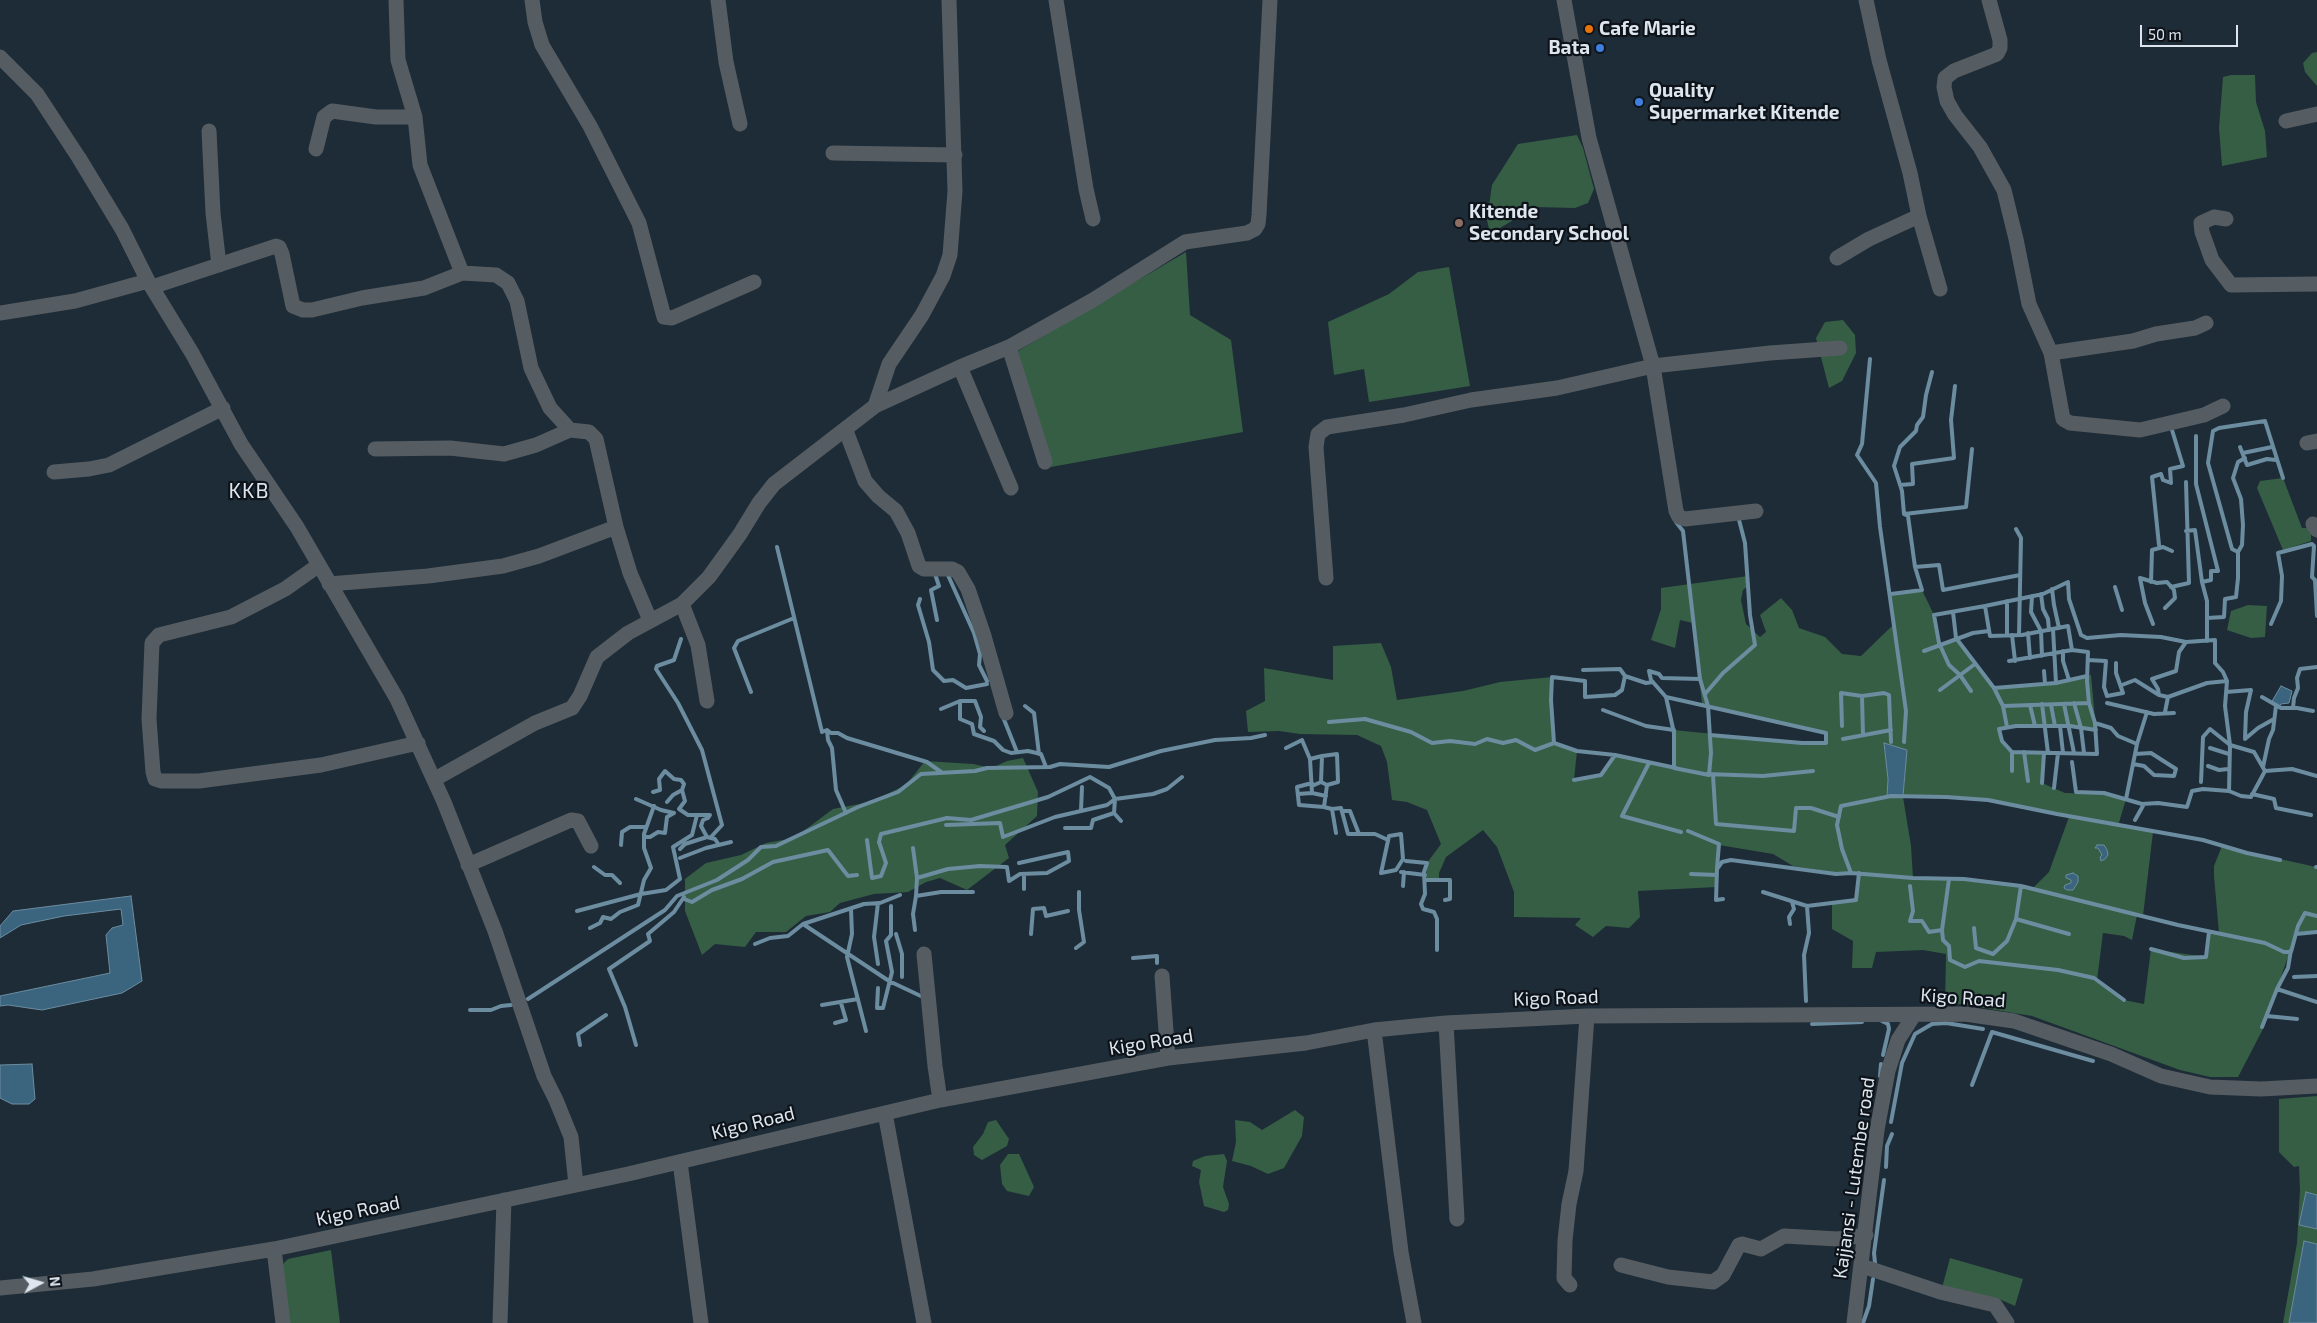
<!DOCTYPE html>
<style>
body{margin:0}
#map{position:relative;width:2317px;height:1323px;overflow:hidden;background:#1e2c37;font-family:"Exo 2",sans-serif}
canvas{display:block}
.north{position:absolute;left:15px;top:1258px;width:50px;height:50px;-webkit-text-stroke:4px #0d1319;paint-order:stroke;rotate:84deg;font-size:14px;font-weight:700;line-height:20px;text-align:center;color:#dde6ee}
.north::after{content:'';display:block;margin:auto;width:18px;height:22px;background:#dde6ee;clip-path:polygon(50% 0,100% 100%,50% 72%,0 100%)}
.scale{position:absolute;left:2140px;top:25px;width:98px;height:22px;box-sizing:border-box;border:2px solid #dde6ee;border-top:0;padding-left:6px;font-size:15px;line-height:18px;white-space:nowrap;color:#dde6ee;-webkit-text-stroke:4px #0d1319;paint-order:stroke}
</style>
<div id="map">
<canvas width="2317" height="1323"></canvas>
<div class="north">N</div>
<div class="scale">50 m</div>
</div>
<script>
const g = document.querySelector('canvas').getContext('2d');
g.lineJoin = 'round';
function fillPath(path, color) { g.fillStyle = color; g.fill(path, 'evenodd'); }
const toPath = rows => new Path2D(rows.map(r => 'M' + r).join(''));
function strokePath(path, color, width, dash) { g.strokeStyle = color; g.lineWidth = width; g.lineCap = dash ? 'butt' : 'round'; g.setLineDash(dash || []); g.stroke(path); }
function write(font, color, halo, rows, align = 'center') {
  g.font = font + ' "Exo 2",sans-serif'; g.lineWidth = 4.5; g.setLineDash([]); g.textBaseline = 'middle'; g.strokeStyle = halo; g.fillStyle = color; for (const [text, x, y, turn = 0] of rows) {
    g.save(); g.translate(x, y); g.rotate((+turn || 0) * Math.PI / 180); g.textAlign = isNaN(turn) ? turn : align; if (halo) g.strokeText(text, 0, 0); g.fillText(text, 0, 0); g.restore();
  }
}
const green = toPath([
 [2317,52,2317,86,2305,72,2303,63,2312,53],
 [2231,75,2255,75,2256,102,2265,131,2267,157,2222,166,2219,128,2223,77],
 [1577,135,1583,148,1594,189,1588,203,1575,208,1535,207,1490,234,1487,220,1492,185,1518,144],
 [1186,252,1190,315,1231,340,1243,432,1051,467,1018,351],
 [1449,267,1470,386,1369,402,1364,369,1334,375,1328,322,1389,294,1418,272],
 [1843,320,1855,335,1856,353,1842,381,1829,388,1816,338,1825,322],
 [2283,478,2302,528,2311,528,2311,541,2283,550,2257,488,2260,481],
 [1748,576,1748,586,1743,590,1741,600,1746,624,1760,637,1766,632,1760,615,1781,598,1792,610,1799,628,1825,637,1842,654,1861,656,1894,624,1891,594,1922,590,1934,615,1940,647,1956,638,1996,693,1994,688,2056,683,2091,675,2096,730,2070,726,2016,726,1999,729,2002,741,2012,752,2044,753,2042,783,2065,793,2099,794,2126,799,2118,826,2153,832,2143,916,2137,915,2132,940,2124,936,2103,933,2097,980,2124,1000,2144,1004,2151,949,2206,957,2209,932,2219,933,2214,876,2214,866,2222,846,2316,867,2317,865,2317,932,2296,934,2262,1031,2238,1077,2210,1077,2180,1070,2032,1016,1960,1004,1945,1005,1946,954,1923,950,1876,952,1872,968,1852,968,1853,941,1832,929,1832,902,1856,900,1858,873,1839,873,1793,866,1773,854,1719,845,1717,887,1638,891,1640,917,1629,928,1606,926,1593,937,1575,925,1581,918,1514,917,1514,892,1497,847,1483,830,1446,857,1439,873,1439,880,1426,880,1427,863,1441,844,1427,810,1407,802,1392,800,1387,762,1381,746,1357,735,1300,734,1279,731,1248,732,1246,711,1265,701,1264,668,1333,680,1333,646,1381,643,1391,667,1397,700,1463,691,1500,682,1552,677,1551,700,1554,743,1577,751,1574,780,1601,775,1615,755,1673,768,1674,730,1802,743,1825,743,1826,732,1702,704,1693,623,1680,620,1675,648,1651,640,1661,609,1661,588],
 [1884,744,1907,750,1903,796,1887,797,1888,779],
 [1903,797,1946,797,1988,800,2069,817,2049,872,2033,888,1971,880,1913,878,1911,846],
 [2248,605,2267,606,2265,637,2251,638,2227,630,2231,611],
 [1023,758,1038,792,1037,816,1005,845,1009,858,967,890,940,878,926,882,908,892,874,894,840,903,830,912,806,916,786,932,756,932,745,947,715,944,702,955,685,911,685,879,706,863,741,855,766,843,794,838,833,809,870,802,906,785,925,761,973,764,992,768,1007,761],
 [2317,1096,2317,1195,2306,1192,2299,1225,2317,1229,2317,1244,2304,1242,2289,1323,2283,1323,2297,1243,2300,1190,2299,1166,2294,1167,2279,1152,2279,1099],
 [1295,1110,1304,1117,1302,1136,1284,1168,1268,1174,1251,1166,1232,1161,1236,1142,1235,1120,1250,1122,1262,1130],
 [996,1120,1009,1139,1007,1146,982,1160,974,1155,973,1147,983,1134,988,1122],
 [1008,1154,1019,1154,1034,1187,1029,1196,1007,1191,1002,1184,1000,1165],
 [1224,1154,1227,1161,1223,1187,1229,1204,1228,1210,1224,1212,1204,1206,1199,1182,1201,1170,1192,1166,1193,1161,1205,1156],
 [331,1250,340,1323,287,1323,283,1264,288,1259],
 [1950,1258,2023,1279,2015,1306,1999,1299,1942,1288]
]);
const water = toPath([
 [2281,686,2292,691,2289,703,2281,704,2279,707,2271,703,2281,686],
 [1884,743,1907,750,1903,796,1887,797,1888,779,1884,743],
 [2097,845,2104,845,2107,850,2108,855,2105,859,2101,861,2100,857,2102,855,2098,848,2095,848,2097,845],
 [2073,873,2078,876,2078,882,2073,890,2067,890,2064,888,2065,885,2071,883,2071,880,2066,878,2066,875,2073,873],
 [131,896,142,981,122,993,42,1010,8,1005,0,1006,0,996,110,973,106,935,112,928,123,925,121,909,64,916,21,925,0,938,0,926,13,911,131,896],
 [32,1064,35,1099,29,1104,12,1104,0,1098,0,1065,32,1064],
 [2306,1192,2317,1195,2317,1229,2299,1225,2306,1192],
 [2304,1241,2317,1244,2317,1323,2289,1323,2304,1241]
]);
const stream = toPath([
 [1870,359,1862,444,1857,455,1876,483,1880,527,1906,711,1904,742],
 [2196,436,2196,484,2218,571,2211,571,2211,580,2202,582,2207,601,2207,641],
 [2240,447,2247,465,2267,459,2276,460],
 [2243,453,2272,447],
 [1900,485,1913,484,1912,464,1954,458,1951,420,1955,386],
 [1904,514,1966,507,1972,449],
 [2016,529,2021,538,2019,635],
 [2186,531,2195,530,2202,582],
 [2159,545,2152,477,2161,474,2163,480,2171,483,2170,469,2183,466,2172,430],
 [777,547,822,732,827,730,831,733,838,733,847,738,927,762,941,772],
 [2238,552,2242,545,2243,525,2241,499,2233,478,2238,462,2245,458],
 [1915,567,1939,565,1943,590,2020,575],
 [947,573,974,633,980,654,979,665,987,681],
 [2151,582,2152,550,2163,547,2172,551],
 [2115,587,2122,610],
 [2171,587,2189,583,2186,482],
 [2052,589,2054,605,2059,628],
 [1891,594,1922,590,1915,567,1908,516,1904,514,1902,491,1894,466,1900,447,1916,431,1917,425,1923,417,1926,395,1932,372],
 [2041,594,2043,609,2048,619,2049,630],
 [2032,596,2031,612,2041,631,2042,656],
 [920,599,918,605,929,642,933,670,944,681,953,680,966,688,987,684],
 [1953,612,1956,638,1994,688],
 [2207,618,2224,617,2225,599,2236,597,2238,578,2238,552,2232,549,2208,463,2213,431,2219,428,2265,421,2283,478],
 [937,620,931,590,939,586,935,574,938,573],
 [2153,624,2145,603,2140,578,2157,583,2167,582,2174,590,2175,598,2165,608],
 [2271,624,2281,601,2282,576,2278,553,2312,544,2314,546,2312,577,2315,580,2317,616],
 [2053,629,2056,683],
 [2028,633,2030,658],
 [2007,635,2007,601],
 [2012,635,2015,661],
 [681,639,674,660,657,666,656,669,678,703,702,750,722,825,711,837],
 [1924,651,1973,633,1989,631],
 [2063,651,2063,661,2069,680],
 [2088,660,2106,661,2104,687,2107,696,2123,693,2116,673,2116,663],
 [2009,661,2072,650],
 [1583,670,1620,669,1625,676,1646,683,1653,682],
 [2044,671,2045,684],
 [2122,685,2135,680,2159,695,2168,697],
 [1940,690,1975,664],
 [1971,691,1960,675,1949,665,1939,643,1934,615,1985,606],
 [751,692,734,648,738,641,794,618],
 [2226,692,2251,690,2246,712,2245,739,2258,728,2274,719],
 [1705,694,1723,673,1755,645,1750,615,1745,543,1738,516],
 [2159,695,2158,689,2152,679,2176,671,2179,652,2186,642,2215,640,2215,663,2223,672,2227,681],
 [1862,696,1863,735],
 [1666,697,1826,733,1826,743,1802,743,1710,735],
 [2262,697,2281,708,2297,708,2313,711],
 [2074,703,2081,728,2084,753],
 [2107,703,2154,714,2174,713],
 [2042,704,2048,753],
 [2064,704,2074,753],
 [2030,705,2035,726],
 [2051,705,2055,726],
 [1025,706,1034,713,1039,754],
 [2003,706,1994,688,2056,683,2087,676],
 [2293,708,2294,698,2298,688,2297,678,2300,669,2317,667],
 [941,709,960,701],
 [1603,710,1646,726,1674,730,1674,768,1709,775,1711,753,1708,706,1700,679,1683,531,1676,522],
 [2165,712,2168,697,2207,683,2227,681,2225,706,2230,745,2229,791],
 [1003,717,1017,752],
 [1329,722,1365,719,1411,732,1432,743,1450,741,1475,744,1487,739,1503,743,1516,740,1535,750,1554,743,1577,751,1615,755,1676,768],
 [2095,723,2111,728,2118,736,2137,744],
 [1842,726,1841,693,1862,696,1884,693,1889,695,1891,742],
 [2060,726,2063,753],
 [2007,727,2003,706,2089,703],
 [827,730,828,740,832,748,836,790,846,813],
 [984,731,980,727,981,717,975,701,960,701,960,719,972,724,974,734,994,741,1003,750,1011,753,1028,751,1041,754,1046,767],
 [1674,733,1666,697,1651,680,1649,671,1659,674,1662,678,1700,679],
 [1843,739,1891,730],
 [1554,743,1551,700,1552,677,1585,681,1585,697,1615,695,1622,690,1625,676],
 [1286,748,1302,740,1310,759,1312,793],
 [2210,748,2229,754],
 [2012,752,2002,741,1999,729,2016,726,2070,726,2096,730],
 [2024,752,2028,781],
 [1310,759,1322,756,1321,782],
 [2072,762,2076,792,2104,793,2142,804,2158,803,2187,807,2192,791,2203,789,2229,791,2241,796,2251,797,2265,771,2292,769,2317,776],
 [1649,763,1622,816,1681,832],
 [2133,764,2144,766,2154,775,2174,776,2176,769,2151,753,2135,754],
 [2208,766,2219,770,2228,769],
 [2263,767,2269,739,2273,730,2276,706],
 [2012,771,2012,752,2097,754,2095,723,2089,703,2087,681,2088,652,2072,650,2068,626,2022,635,1990,636,1985,606,2043,594,2068,582,2069,599,2081,635,2087,638,2121,635,2161,637,2186,642],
 [1707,774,1763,776,1813,771],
 [1713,775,1716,824,1794,831,1796,808,1811,808,1839,817],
 [1574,780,1601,775,1615,755],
 [2201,782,2203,737,2210,729,2230,745,2254,752,2265,771],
 [1312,783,1297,787,1299,805,1324,807],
 [2042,783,2044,753],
 [1327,785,1324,807,1332,809],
 [1312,786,1321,782,1327,785,1338,782,1337,754,1322,756],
 [2054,788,2058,753],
 [653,792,660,790,659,779,665,771,674,779,681,780,684,784,682,790,685,801,679,809,688,815,710,815,708,818,703,820,701,826,707,837,715,839,719,845],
 [1298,794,1312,793,1326,796],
 [2252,794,2274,799,2276,808,2311,815],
 [636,799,661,810,674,813,667,817,665,833,658,832,650,837,644,837],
 [2126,799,2137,744,2147,712],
 [667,802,673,795,682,790],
 [1081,810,1082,787],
 [1342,811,1350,811,1359,834],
 [2135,820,2144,804],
 [946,825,1000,823,1003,837,1055,817,1107,805,1115,799,1153,794,1167,789,1182,777],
 [1065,828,1091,828,1093,820,1114,813],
 [1688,831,1719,844,1717,868],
 [1336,833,1332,809,1341,808,1348,834,1375,834,1388,840],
 [1401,834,1403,859,1396,870,1381,873,1389,836,1401,834],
 [867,840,872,878,881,876,886,863,879,842,881,834,947,818,971,820,1048,797,1090,777,1109,788,1115,799,1114,813,1121,821],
 [621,845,622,832,630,827,646,827],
 [913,848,917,878,916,896,913,914,915,930],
 [680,849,685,844,707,837],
 [680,858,706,848,731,842],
 [1406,861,1427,863,1424,872,1425,894,1421,904,1423,909,1434,912,1437,919,1437,950],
 [594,867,605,875,612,875,620,883],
 [2316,867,2317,867],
 [1401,872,1425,875],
 [1851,873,1842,849,1837,825,1841,806,1891,796,1946,797,1988,800,2057,814,2203,840,2247,853,2280,860],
 [1691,874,1717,875],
 [917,878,948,869,980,866,1007,867,1009,881,1020,874,1047,873,1069,861,1068,852,1019,863],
 [1426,880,1450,880,1450,899,1445,900],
 [1403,886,1404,872],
 [1910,886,1913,911,1910,921,1922,921,1929,932,1942,930,1943,940,1949,946,1950,960,1965,967,1979,961,2058,970,2094,978,2124,1000],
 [2021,886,2016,919,2069,934],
 [1024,889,1024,874],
 [1763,892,1807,906,1856,900,1859,873],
 [916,896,941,892,973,892],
 [684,899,692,902,712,890,742,879,773,862,828,850,848,876,857,875],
 [1723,899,1716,900,1717,869,1722,862,1731,860,1836,874,1851,873,1913,878,1964,879,2021,886,2178,925,2265,943,2284,952,2291,952,2298,926,2305,913,2317,916],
 [851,909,852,934,847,957,866,1031],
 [577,911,641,894,666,890,680,879,673,847,692,835,697,815],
 [803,924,889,981,925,998],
 [1790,924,1789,917,1794,909,1792,902],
 [590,928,600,923,603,917,611,919,620,912,638,905,644,880,651,868,644,848,644,834,654,806],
 [1974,928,1976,948,1993,954,2007,941,2016,919],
 [1942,930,1949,879],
 [896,934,902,954,902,977],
 [1031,934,1033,909,1044,908,1046,916,1068,911],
 [2296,934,2317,932],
 [755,944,770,938,788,936,803,924,864,904,880,903,900,895],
 [1076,948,1084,942,1079,910,1079,892],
 [2151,949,2184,958,2206,957,2209,932],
 [1133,958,1157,956,1157,963],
 [878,964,874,937,878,903],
 [2294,977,2317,976],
 [878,988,877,1008,883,1008,892,972,886,941,891,935,891,906],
 [2277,989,2317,1002],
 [528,999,665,910,677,896,717,880,748,860,761,847,776,846,858,807,898,792,921,774,975,771,987,768,1050,767,1060,764,1109,767,1161,751,1215,740,1251,738,1265,735],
 [1806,1001,1804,955,1809,933,1807,906],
 [822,1005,858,999],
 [470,1010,491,1010,501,1006,511,1005],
 [2267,1016,2297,1019],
 [1882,1021,1888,1024,1889,1029,1883,1055],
 [835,1023,846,1020,841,1003],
 [1812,1024,1862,1022],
 [2262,1027,2277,989,2288,968,2291,950],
 [580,1045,578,1034,606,1015],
 [636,1045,625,1007,609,969,650,941,648,934,674,912,684,897],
 [1880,1076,1881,1064],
 [1972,1085,1992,1032,2093,1061],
 [1891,1122,1902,1063,1915,1034,1932,1024,1946,1023,1983,1029],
 [1886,1167,1887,1146,1892,1134],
 [1875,1263,1874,1253,1884,1180],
 [1863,1323,1869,1306,1873,1279]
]);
const minor = toPath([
 [396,0,398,60,415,117,420,165,462,273,496,275,508,283,517,301,531,368,550,408,570,430,589,432,596,439,616,527,630,573,650,620],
 [532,0,535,22,542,45,590,126,639,223,664,317,672,318,754,282],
 [718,0,726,62,740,124],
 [1056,0,1086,189,1093,219],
 [1564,0,1589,138,1653,366,1676,511,1679,517,1685,519,1756,511],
 [1866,0,1879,60,1910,173,1919,216,1940,289],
 [1989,0,2000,40,2000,48,1997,54,1954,71,1945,78,1944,87,1947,101,1955,115,1980,147,2004,190,2016,239,2029,304,2051,353,2063,419,2070,423,2140,430,2204,415,2223,406],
 [0,57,37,94,79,158,122,229,148,281,192,353,241,444,297,527,397,699,444,802,495,931,544,1076,556,1100,571,1137,576,1185],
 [2286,121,2317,114],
 [209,131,213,213,219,265],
 [316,149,324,117,332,111,376,117,415,117],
 [833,153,955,155],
 [2226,219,2214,217,2201,223,2202,232,2212,260,2231,285,2317,284],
 [1837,258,1869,239,1919,216],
 [152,287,276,246,279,247,282,254,293,306,303,310,312,310,362,298,424,288,462,273],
 [0,313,75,301,148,281],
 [1009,347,1045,462],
 [2051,353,2133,341,2156,334,2195,328,2206,323],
 [960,367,1011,488],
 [875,406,960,367,1009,347,1093,300,1185,242,1247,233,1255,229,1258,224,1259,215,1270,0],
 [846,431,865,481,878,496,896,511,908,533,919,566,924,569,952,569,958,572,968,589,984,636,1006,713],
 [2307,443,2317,441],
 [375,449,450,448,504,454,536,445,570,430],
 [54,472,89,469,109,465,223,408],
 [2313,524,2317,530],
 [319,565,285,589,231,617,159,635,152,643,149,719,153,772,155,779,161,781,199,781,321,765,418,743],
 [1326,578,1316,447,1318,434,1327,427,1404,415,1471,400,1557,388,1653,366,1770,353,1840,348],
 [329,584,428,576,503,566,539,556,616,527],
 [682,604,698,645,707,701],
 [435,779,535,723,572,708,580,696,597,657,628,633,682,604,709,577,740,534,759,503,774,484,875,406,889,364,922,315,943,276,950,255,955,191,949,0],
 [468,865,571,820,578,821,591,846],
 [924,954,935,1066,940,1100],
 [1162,976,1168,1058],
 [1446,1023,1457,1219],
 [1374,1030,1401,1252,1414,1323],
 [885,1113,924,1323],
 [680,1162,701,1323],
 [274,1249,283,1323],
 [1621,1265,1668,1277,1713,1282,1723,1275,1739,1245,1742,1244,1761,1249,1784,1236,1838,1239,1866,1235],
 [1862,1266,1940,1292,1995,1305,2007,1323],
 [1570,1285,1564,1278,1565,1240,1569,1204,1576,1171,1587,1016],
 [0,1288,93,1279,274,1249,628,1174,940,1100,1168,1058,1306,1043,1374,1030,1446,1023,1587,1016,1965,1014,2014,1021,2111,1054,2161,1076,2210,1087,2261,1089,2317,1086],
 [500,1323,504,1200],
 [1854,1323,1877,1130,1888,1071,1898,1040,1914,1015]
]);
const markers = [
 [1589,29,5,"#e8710a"],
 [1600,48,5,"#3f7fe0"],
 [1639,102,5,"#3f7fe0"],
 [1459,223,5,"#8d6e63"]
];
const poiNames = [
 ["Cafe Marie",1599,29],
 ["Bata",1590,48,"right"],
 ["Quality",1649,91],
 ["Supermarket Kitende",1649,113],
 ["Kitende",1469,212],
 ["Secondary School",1469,234]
];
const streetNames = [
 ["Kigo Road",1556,998,-2],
 ["Kigo Road",1963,998,4],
 ["Kigo Road",1151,1042,-9],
 ["Kigo Road",753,1123,-14],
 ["Kajjansi - Lutembe road",1854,1178,-82],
 ["Kigo Road",358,1211,-12]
];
const quarterNames = [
 ["KKB",249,491]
];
fillPath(green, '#355e44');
fillPath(water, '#3b657f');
strokePath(water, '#6c8ca0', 1);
strokePath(stream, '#6c8ca0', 4);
strokePath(minor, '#555d62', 15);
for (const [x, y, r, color] of markers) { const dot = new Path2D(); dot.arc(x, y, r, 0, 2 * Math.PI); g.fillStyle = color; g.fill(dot); strokePath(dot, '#0d1319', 2); }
write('bold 19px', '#dde6ee', '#0d1319', poiNames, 'left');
write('19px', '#dde6ee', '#0d1319', streetNames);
g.letterSpacing = '1px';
write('21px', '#dde6ee', '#0d1319', quarterNames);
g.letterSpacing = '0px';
</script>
